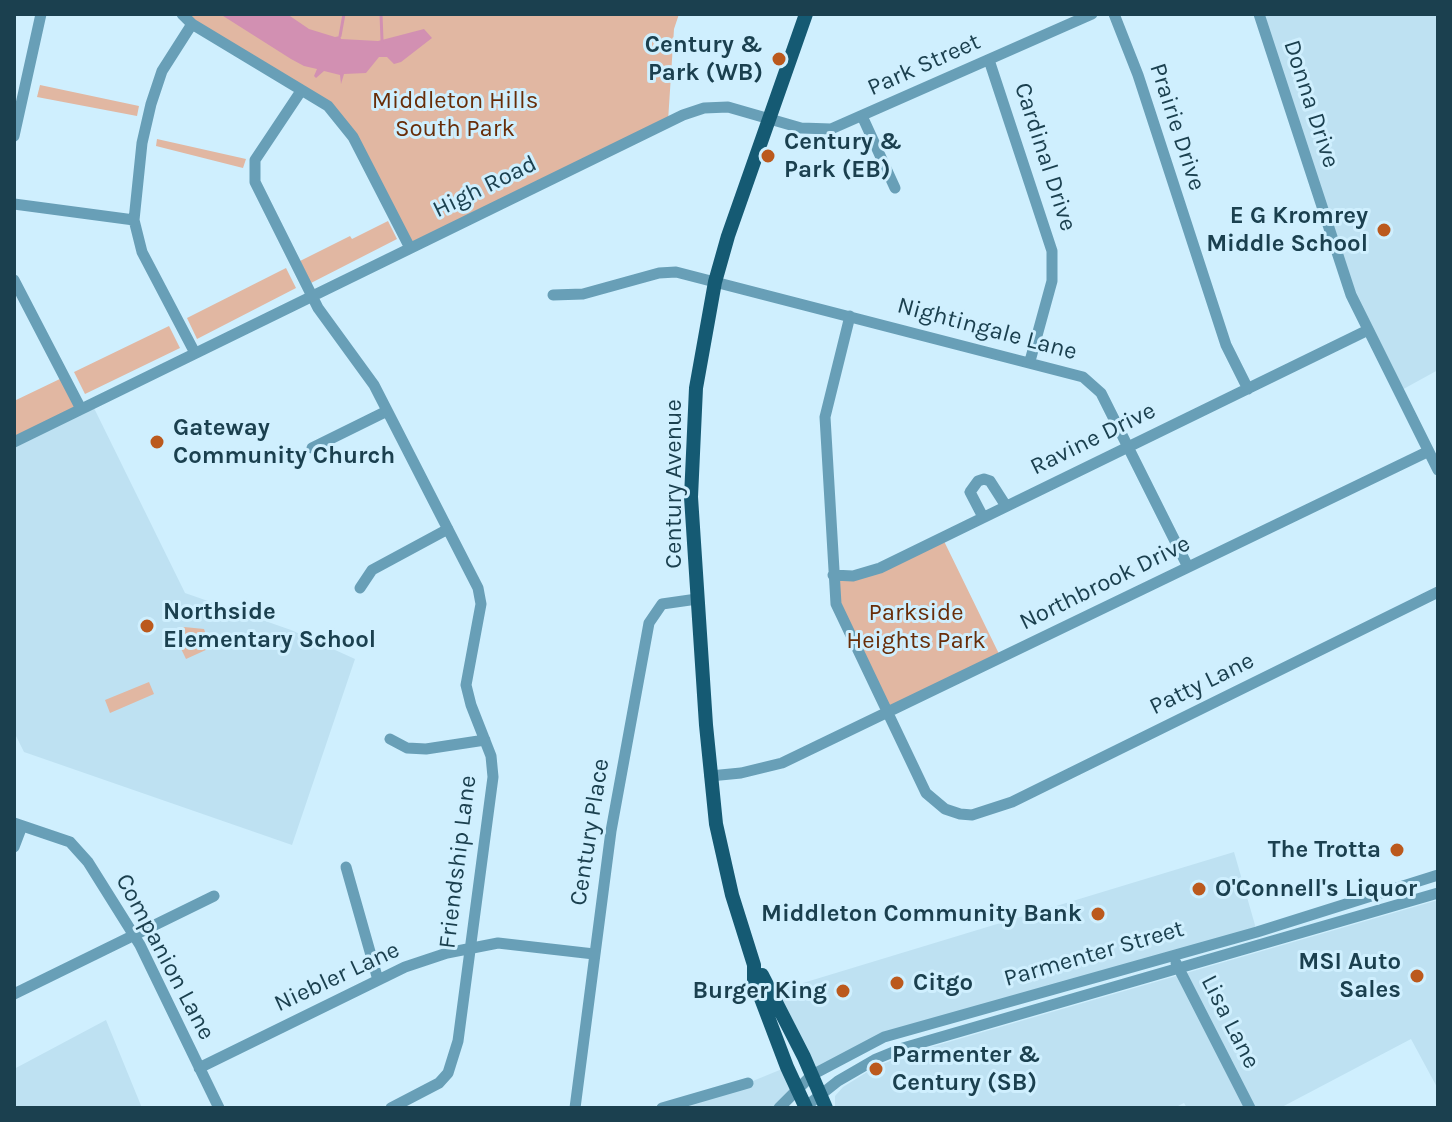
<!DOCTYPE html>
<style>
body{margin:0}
#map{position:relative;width:1452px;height:1122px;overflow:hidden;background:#cfeffe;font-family:Karla,sans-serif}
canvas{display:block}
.frame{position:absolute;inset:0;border:16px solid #1b404f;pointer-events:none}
</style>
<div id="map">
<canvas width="1452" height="1122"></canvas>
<div class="frame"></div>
</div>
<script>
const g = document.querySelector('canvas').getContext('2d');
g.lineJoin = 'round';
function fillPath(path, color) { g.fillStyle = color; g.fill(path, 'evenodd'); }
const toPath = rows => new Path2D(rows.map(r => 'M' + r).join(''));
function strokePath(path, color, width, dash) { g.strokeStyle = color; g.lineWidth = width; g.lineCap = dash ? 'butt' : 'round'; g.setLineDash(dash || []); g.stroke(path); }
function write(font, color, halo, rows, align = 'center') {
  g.font = font + ' Karla,sans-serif'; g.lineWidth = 6; g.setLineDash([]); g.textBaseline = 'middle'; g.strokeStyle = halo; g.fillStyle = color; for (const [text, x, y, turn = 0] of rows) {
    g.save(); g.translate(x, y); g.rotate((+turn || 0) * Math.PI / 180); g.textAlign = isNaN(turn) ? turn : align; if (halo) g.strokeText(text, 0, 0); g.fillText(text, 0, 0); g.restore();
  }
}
const built = toPath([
 [1259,14,1438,14,1438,370,1398,392,1368,330],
 [92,404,185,593,291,630,355,659,292,845,24,752,14,732,14,442],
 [1234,852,1257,932,900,1032,812,1075,770,993],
 [1438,900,1438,1089,1411,1039,1280,1108,1187,1108,1184,1103,1174,1108,835,1108,835,1096,843,1087,875,1067,907,1054],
 [106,1020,142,1108,14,1108,14,1069],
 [787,1067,797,1088,779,1108,662,1108,748,1083]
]);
const green = toPath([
 [182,14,679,14,674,29,668,121,410,248,394,214,328,106],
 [40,85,139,106,137,116,37,97],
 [157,139,246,159,243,168,156,146],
 [388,221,397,239,311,283,300,261,350,236,352,239],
 [286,268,296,288,197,339,187,318],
 [169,326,180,348,85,394,74,372],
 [64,377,81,409,14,442,14,401],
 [942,537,1001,658,888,713,848,632,833,575,853,576],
 [184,627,204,629,209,643,208,649,186,659,172,630],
 [149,682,154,694,110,713,105,700]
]);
const water = toPath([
 [220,14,287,14,309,29,335,37,340,36,341,39,378,41,424,29,432,38,401,62,394,64,387,57,379,57,366,73,344,74,341,84,340,75,324,71,316,78,314,76,317,69,304,66,291,59]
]);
const stream = toPath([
 [381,14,382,40],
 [340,36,344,14]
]);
const minor = toPath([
 [182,14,192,24,328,106,353,137,410,248],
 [1114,14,1138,75,1226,345,1248,389],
 [1259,14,1351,295,1438,470],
 [192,24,162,71,151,104,142,143,134,220,142,252,195,353],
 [989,60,1052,251,1052,281,1030,361],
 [301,91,255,160,255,182,318,308,374,385,478,588,481,604,466,685,471,705,491,756,493,777,458,1041,448,1073,439,1083,391,1108],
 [862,116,895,188],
 [14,136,41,14],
 [14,204,134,220],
 [14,280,81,409],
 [553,295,583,294,659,273,676,272,1083,377,1101,393,1188,567],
 [850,316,825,417,836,604,926,793,945,809,960,814,972,815,1012,802,1438,592],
 [14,442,683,115,704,108,728,107,801,128,831,129,1092,14],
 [312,448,387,411],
 [983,517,970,492,978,481,984,479,990,481,1006,506],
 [833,575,853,576,880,568,1368,330],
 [360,588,372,570,448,529],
 [390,739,407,748,426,749,485,740],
 [710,776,741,773,782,763,1427,452],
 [14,823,70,842,88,862,140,945,219,1108],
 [14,847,22,826],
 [346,867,378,980],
 [1176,963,1250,1108],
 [14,994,214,896],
 [199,1068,405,967,447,953,498,943,594,954],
 [575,1108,611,831,649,623,662,604,697,599],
 [662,1108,748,1083],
 [779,1108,812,1075,884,1037,1257,932,1438,875],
 [804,1108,838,1081,876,1059,903,1048,1438,893]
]);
const major = toPath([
 [806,14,728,236,715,282,696,388,691,497,706,725,716,824,732,895,754,965,754,980,787,1067,806,1108],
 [762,975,804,1057,826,1108]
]);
const markers = [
 [779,59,8,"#bb591d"],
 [768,156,8,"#bb591d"],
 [1384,230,8,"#bb591d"],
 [157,442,8,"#bb591d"],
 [147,626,8,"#bb591d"],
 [1397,850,8,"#bb591d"],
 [1199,889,8,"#bb591d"],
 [1098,914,8,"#bb591d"],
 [1417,976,8,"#bb591d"],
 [897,983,8,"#bb591d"],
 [843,991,8,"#bb591d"],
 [876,1069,8,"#bb591d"]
];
const poiNames = [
 ["Century &",763,45],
 ["Park (WB)",763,73],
 ["Century &",784,142,"left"],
 ["Park (EB)",784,170,"left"],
 ["E G Kromrey",1368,216],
 ["Middle School",1368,244],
 ["Gateway",173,428,"left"],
 ["Community Church",173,456,"left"],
 ["Northside",163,612,"left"],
 ["Elementary School",163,640,"left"],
 ["The Trotta",1381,850],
 ["O'Connell's Liquor",1215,889,"left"],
 ["Middleton Community Bank",1082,914],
 ["MSI Auto",1401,962],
 ["Sales",1401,990],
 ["Citgo",913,983,"left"],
 ["Burger King",827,991],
 ["Parmenter &",892,1055,"left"],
 ["Century (SB)",892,1083,"left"]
];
const streetNames = [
 ["Park Street",924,65,-24],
 ["Donna Drive",1311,104,72],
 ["Prairie Drive",1177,127,72],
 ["Cardinal Drive",1045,157,72],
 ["High Road",485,187,-26],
 ["Nightingale Lane",987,329,15],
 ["Ravine Drive",1093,439,-26],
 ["Century Avenue",674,484,-90],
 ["Northbrook Drive",1105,583,-26],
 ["Patty Lane",1202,684,-26],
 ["Century Place",590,832,-81],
 ["Friendship Lane",458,862,-83],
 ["Parmenter Street",1094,954,-16],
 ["Companion Lane",165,957,62],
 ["Niebler Lane",337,977,-25],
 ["Lisa Lane",1230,1022,63]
];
const parkNames = [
 ["Middleton Hills",455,101],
 ["South Park",455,129],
 ["Parkside",916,613],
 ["Heights Park",916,641]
];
fillPath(built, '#bee1f2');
fillPath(green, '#e1b7a2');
fillPath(water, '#d290b2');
strokePath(stream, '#d290b2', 3);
strokePath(minor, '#689fb7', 11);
strokePath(major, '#155a73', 14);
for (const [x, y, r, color] of markers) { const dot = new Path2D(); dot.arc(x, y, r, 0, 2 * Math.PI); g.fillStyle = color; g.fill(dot); strokePath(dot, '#cfeffe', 3); }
write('bold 24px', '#1b404f', '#cfeffe', poiNames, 'right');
write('24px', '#1b404f', '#cfeffe', streetNames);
write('24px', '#682d08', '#cfeffe', parkNames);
</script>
